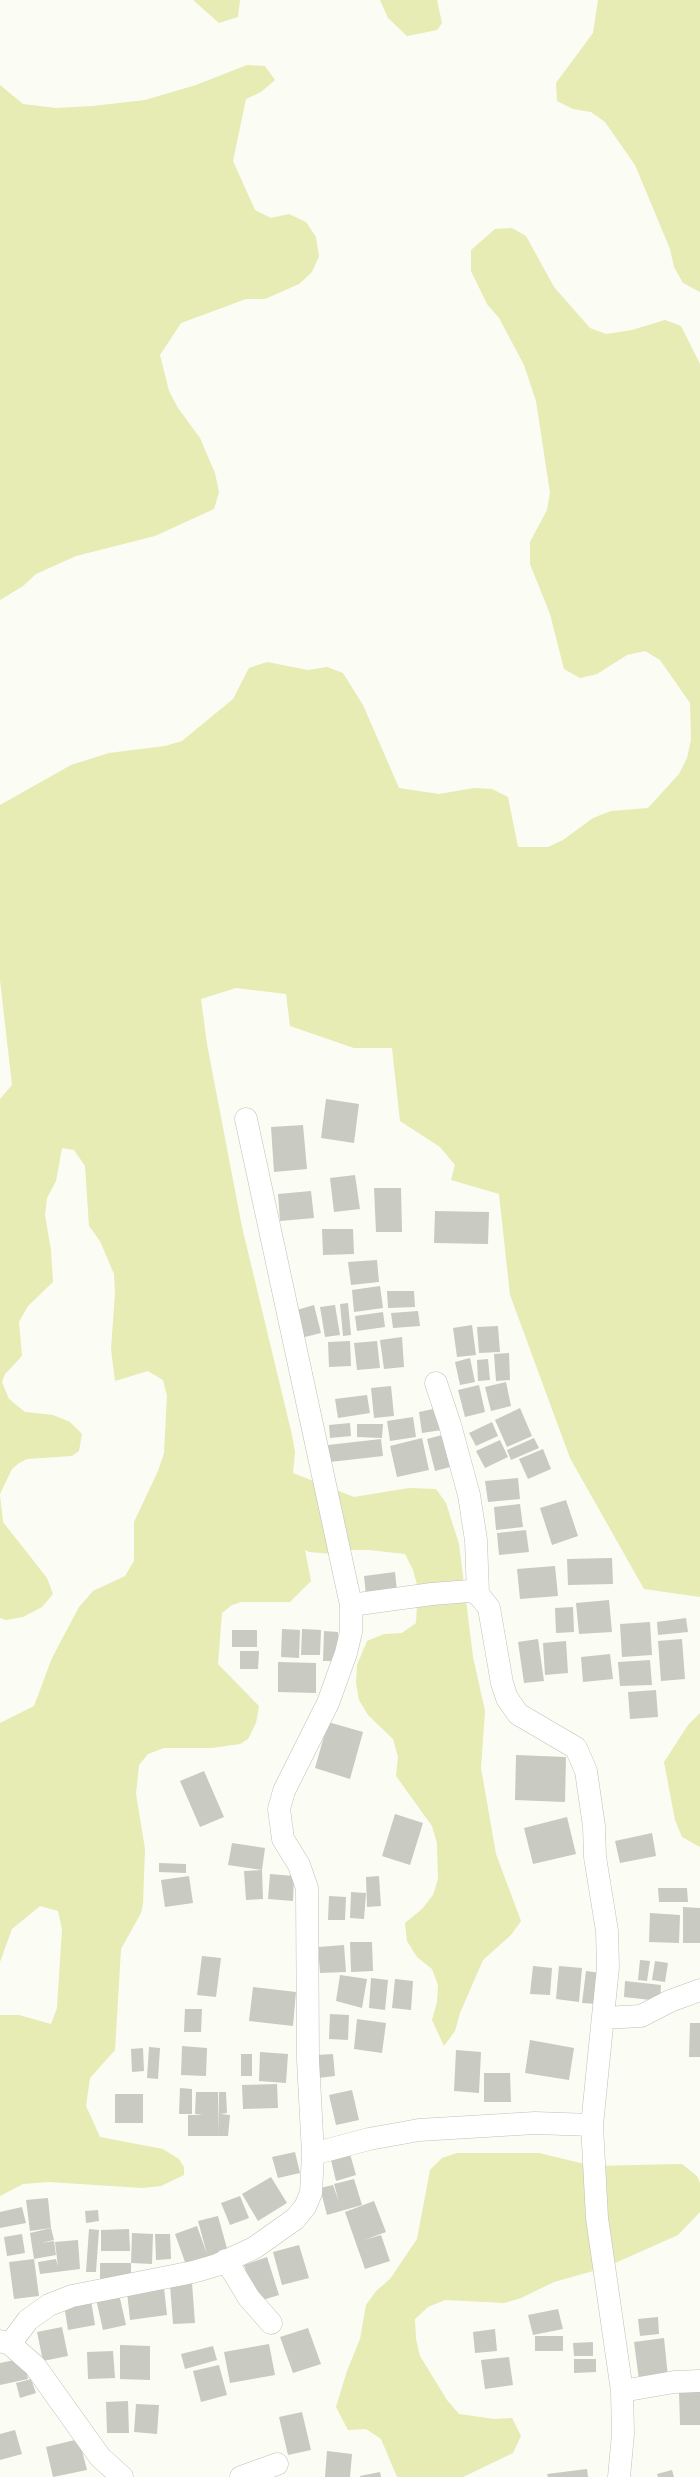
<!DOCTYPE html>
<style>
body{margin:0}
canvas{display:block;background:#fbfcf4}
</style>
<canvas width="700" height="2477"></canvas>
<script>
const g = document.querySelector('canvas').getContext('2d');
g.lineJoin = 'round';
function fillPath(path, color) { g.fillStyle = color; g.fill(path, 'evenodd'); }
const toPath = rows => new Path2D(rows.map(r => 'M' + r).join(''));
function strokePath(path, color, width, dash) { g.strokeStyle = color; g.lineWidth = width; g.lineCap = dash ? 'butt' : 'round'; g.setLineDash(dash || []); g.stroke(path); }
const green = toPath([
 [193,0,240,0,238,17,219,23],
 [380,0,437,0,442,23,437,30,407,36,388,18],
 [598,0,700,0,700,292,683,283,674,267,670,249,635,165,605,122,591,112,573,109,557,101,556,83,593,33],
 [247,65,265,66,275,80,261,92,246,99,233,161,255,210,271,218,289,214,306,222,316,237,319,256,312,272,299,284,265,299,246,299,181,323,160,355,169,391,178,408,200,438,215,473,219,492,214,509,155,536,76,556,36,574,23,586,0,600,0,85,23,104,56,108,93,106,145,100,196,85],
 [512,228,526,236,554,287,590,328,606,334,632,330,665,320,681,326,700,364,700,1597,644,1589,570,1458,510,1295,499,1194,451,1180,455,1165,440,1147,400,1121,392,1048,354,1048,290,1026,286,994,236,988,201,999,207,1044,242,1227,292,1435,295,1452,293,1473,354,1497,409,1488,436,1489,446,1503,459,1544,473,1657,485,1711,481,1768,496,1854,521,1921,511,1935,483,1960,460,2013,455,2031,444,2046,432,2020,437,2002,438,1985,432,1969,417,1957,407,1941,405,1923,422,1909,433,1895,438,1879,437,1843,432,1826,396,1776,398,1757,393,1739,368,1715,359,1700,356,1683,357,1665,367,1641,384,1634,402,1633,416,1623,418,1588,413,1570,405,1554,369,1550,351,1550,333,1554,309,1552,305,1550,311,1581,290,1602,241,1602,232,1605,222,1613,218,1664,259,1706,256,1723,248,1739,240,1744,212,1748,164,1748,148,1754,139,1765,136,1794,145,1849,143,1904,141,1913,121,1949,115,2050,90,2078,86,2106,100,2137,163,2149,179,2159,184,2167,184,2175,161,2186,142,2188,49,2182,23,2184,0,2196,0,2015,19,2015,51,2024,57,2008,62,1929,58,1911,40,1906,12,1929,0,1962,0,1723,34,1706,52,1658,79,1607,93,1591,125,1576,134,1561,134,1522,158,1471,164,1453,167,1396,163,1380,148,1371,115,1381,111,1349,115,1293,114,1274,100,1241,89,1226,85,1166,74,1150,62,1148,56,1181,47,1198,45,1215,51,1250,53,1282,28,1306,19,1322,22,1356,5,1374,2,1382,9,1399,25,1412,53,1415,70,1422,82,1434,79,1451,72,1456,27,1459,19,1463,12,1469,0,1494,0,1099,12,1085,0,980,0,805,71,765,109,753,165,746,182,741,233,699,249,668,267,662,308,670,327,667,343,673,363,705,399,788,439,794,474,788,492,789,508,797,518,847,548,847,563,840,593,818,611,811,648,808,679,774,687,758,691,740,690,703,660,660,645,651,627,655,597,674,580,678,564,669,550,614,530,564,530,542,547,510,550,493,536,401,524,365,499,318,487,304,471,271,471,250,495,229],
 [0,1495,3,1522,47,1578,53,1594,42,1607,23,1617,6,1620,0,1618],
 [700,1713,700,1847,682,1837,675,1820,664,1762,688,1725],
 [457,2153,539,2153,593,2166,682,2164,697,2176,700,2183,700,2212,678,2235,604,2268,554,2282,521,2298,504,2303,445,2300,428,2307,415,2319,416,2339,420,2356,447,2400,459,2414,494,2419,512,2418,521,2436,513,2453,463,2477,397,2477,381,2439,366,2429,348,2430,336,2407,347,2371,360,2339,366,2305,376,2291,390,2279,417,2239,430,2170,442,2158]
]);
const building = toPath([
 [326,1099,359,1104,354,1143,321,1138],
 [303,1125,307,1169,274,1172,271,1127],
 [355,1175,360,1209,334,1212,330,1178],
 [374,1188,401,1188,402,1232,376,1232],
 [311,1191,314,1218,280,1221,278,1194],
 [435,1211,489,1212,488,1244,434,1243],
 [322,1229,353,1229,354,1254,323,1255],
 [377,1260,379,1282,351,1285,348,1262],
 [380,1286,383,1308,354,1312,352,1290],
 [387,1291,414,1291,415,1307,388,1308],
 [348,1303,351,1335,343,1336,340,1304],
 [314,1305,321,1333,297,1339,290,1312],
 [335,1305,340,1335,325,1337,320,1307],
 [418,1311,420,1326,393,1328,391,1313],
 [383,1312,385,1327,357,1331,355,1316],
 [472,1325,476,1355,457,1357,453,1328],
 [498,1326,500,1352,479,1353,477,1327],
 [402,1337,404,1367,384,1369,380,1340],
 [350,1341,351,1366,329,1367,328,1342],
 [377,1341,380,1368,357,1370,354,1343],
 [509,1353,510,1380,496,1381,494,1354],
 [470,1358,475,1382,460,1385,455,1362],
 [488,1359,490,1380,478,1381,477,1360],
 [506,1382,511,1406,491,1411,485,1387],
 [479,1385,485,1412,465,1417,458,1390],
 [391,1386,394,1416,374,1418,371,1388],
 [367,1395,370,1413,338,1418,335,1399],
 [438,1408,442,1430,422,1433,419,1412],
 [520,1408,532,1436,507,1447,495,1420],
 [413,1417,416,1437,390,1441,387,1421],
 [492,1422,498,1436,476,1446,469,1433],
 [350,1423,351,1436,330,1438,329,1425],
 [357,1424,383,1424,382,1438,357,1437],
 [446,1434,454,1466,435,1471,427,1439],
 [422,1438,429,1470,397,1477,390,1446],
 [534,1438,539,1448,511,1460,507,1450],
 [381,1439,383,1456,330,1462,328,1445],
 [500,1440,508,1457,485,1468,476,1451],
 [543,1449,551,1469,528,1479,519,1459],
 [518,1478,520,1499,488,1502,485,1481],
 [566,1500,578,1536,552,1545,540,1508],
 [520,1504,523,1527,496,1530,494,1507],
 [526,1530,529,1552,499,1555,497,1533],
 [612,1558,613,1584,568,1585,567,1559],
 [555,1566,558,1596,520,1599,517,1569],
 [395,1572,397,1591,366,1595,364,1576],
 [609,1600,612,1632,579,1634,576,1603],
 [573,1607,574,1632,556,1633,555,1608],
 [686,1618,688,1632,658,1635,657,1622],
 [650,1622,652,1655,622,1657,620,1624],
 [282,1629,300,1630,299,1658,281,1657],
 [302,1629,321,1630,320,1655,301,1655],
 [232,1630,257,1630,257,1647,232,1647],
 [324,1631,338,1632,338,1661,323,1661],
 [538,1639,544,1681,524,1683,518,1642],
 [682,1639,685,1679,661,1681,658,1641],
 [566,1641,568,1673,545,1675,543,1643],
 [240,1651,259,1651,258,1669,240,1669],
 [610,1654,613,1679,583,1682,581,1657],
 [650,1660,652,1685,620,1686,618,1662],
 [278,1662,316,1663,316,1693,278,1692],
 [656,1690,658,1717,630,1719,628,1692],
 [328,1722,363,1732,350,1779,315,1768],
 [516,1755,566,1757,565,1802,515,1800],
 [204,1771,224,1817,200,1827,180,1781],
 [395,1814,423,1823,410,1865,382,1856],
 [567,1817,576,1854,533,1864,524,1828],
 [652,1833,656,1856,620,1863,615,1841],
 [232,1843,265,1848,262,1870,228,1865],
 [159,1863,186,1864,186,1873,159,1872],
 [262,1870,263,1899,246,1900,244,1871],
 [270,1874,294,1876,293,1901,268,1899],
 [189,1876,193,1903,165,1907,161,1880],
 [379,1876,381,1906,367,1907,366,1877],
 [658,1888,687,1888,688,1902,659,1902],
 [351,1892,366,1893,364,1919,350,1918],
 [329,1896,346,1897,345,1920,328,1920],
 [683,1907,700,1908,700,1943,683,1943],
 [650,1913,680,1915,679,1943,649,1942],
 [350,1942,372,1942,373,1971,351,1972],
 [344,1945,346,1972,320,1973,318,1947],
 [202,1956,221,1958,216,1997,197,1995],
 [640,1960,650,1961,647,1981,638,1980],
 [655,1961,668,1963,665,1982,652,1980],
 [533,1966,552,1968,550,1995,530,1994],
 [559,1966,582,1968,579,2002,556,1999],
 [586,1971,601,1973,598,2004,582,2003],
 [340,1975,367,1979,362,2008,336,2001],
 [371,1978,388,1980,385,2010,369,2008],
 [395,1979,413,1981,411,2010,392,2008],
 [625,1981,661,1985,660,2001,624,1997],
 [253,1987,296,1992,293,2026,249,2021],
 [185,2009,202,2009,201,2032,184,2032],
 [330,2014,349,2015,348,2040,329,2039],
 [357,2019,386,2023,382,2053,354,2049],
 [690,2023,700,2023,700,2057,689,2057],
 [530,2040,574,2048,569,2080,525,2073],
 [182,2046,207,2048,206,2076,181,2075],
 [149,2047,160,2048,158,2079,147,2078],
 [143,2048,144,2071,132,2072,131,2049],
 [456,2050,481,2052,479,2093,454,2091],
 [260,2052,288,2054,286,2083,259,2081],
 [241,2054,252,2054,252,2076,241,2076],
 [333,2054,335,2076,318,2078,316,2055],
 [484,2073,510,2073,511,2102,484,2102],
 [277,2084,278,2108,243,2109,242,2085],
 [180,2088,192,2089,192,2114,179,2114],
 [352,2090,359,2120,336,2125,329,2095],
 [196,2092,218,2092,219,2134,219,2092,226,2092,227,2113,220,2114,230,2115,228,2136,188,2136,188,2115,203,2115,195,2114],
 [115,2094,143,2094,143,2123,115,2123],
 [295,2152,300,2173,278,2178,272,2157],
 [350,2154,356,2175,336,2181,331,2160],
 [271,2177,287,2203,258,2221,242,2194],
 [354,2179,362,2205,327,2215,320,2188,333,2185,339,2202,334,2184],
 [240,2196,249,2218,230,2225,221,2203],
 [48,2198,51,2228,30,2231,26,2200],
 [374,2201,386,2232,364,2240,381,2235,390,2261,365,2269,345,2212],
 [22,2207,26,2223,0,2228,0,2212],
 [98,2210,99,2221,86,2223,85,2211],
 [218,2216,228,2252,186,2265,175,2234,197,2226,207,2254,198,2221],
 [51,2228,54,2240,41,2243,54,2241,56,2255,34,2259,30,2233],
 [89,2229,99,2230,96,2272,86,2272],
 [129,2229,130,2251,101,2251,101,2230],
 [132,2233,153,2234,152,2264,131,2263],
 [22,2234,25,2253,7,2256,4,2237],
 [155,2234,170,2234,171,2259,156,2260],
 [78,2240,80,2269,40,2274,38,2262,56,2259,58,2267,55,2242],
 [299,2245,309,2278,282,2285,273,2252],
 [267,2257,279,2295,256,2302,244,2265],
 [34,2259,39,2296,14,2299,9,2262],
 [100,2263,131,2263,131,2279,100,2279],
 [192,2283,195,2323,173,2324,170,2285],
 [164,2288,167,2315,130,2320,127,2292],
 [119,2294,126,2325,103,2330,96,2299],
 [91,2300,95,2325,68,2330,64,2305],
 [558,2309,563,2329,533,2335,528,2315],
 [658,2317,659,2334,640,2336,638,2319],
 [62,2327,68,2356,43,2361,37,2332],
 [308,2328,321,2364,293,2373,280,2337],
 [495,2329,497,2351,475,2353,473,2332],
 [535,2336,563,2336,563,2351,535,2351],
 [664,2338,668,2377,639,2380,634,2342],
 [593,2342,593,2356,574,2356,573,2343],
 [269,2344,275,2375,230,2383,224,2352],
 [120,2345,150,2346,150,2380,120,2379],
 [213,2346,217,2360,185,2369,181,2354],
 [113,2351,115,2378,88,2379,87,2352],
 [509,2357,513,2385,485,2389,481,2360],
 [24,2358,28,2379,0,2385,0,2363],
 [574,2359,596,2359,596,2372,574,2373],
 [219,2365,227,2395,201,2402,193,2371],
 [31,2379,36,2393,20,2398,16,2383],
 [679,2391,700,2391,700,2425,680,2425],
 [128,2401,129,2433,107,2433,106,2402],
 [136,2404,159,2405,157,2434,134,2432],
 [302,2412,311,2450,288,2455,279,2417],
 [15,2430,22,2454,0,2460,0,2434],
 [79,2439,87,2470,53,2477,46,2447],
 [327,2451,352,2454,350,2477,325,2477],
 [587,2469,588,2477,548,2477,547,2474],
 [672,2470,674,2477,658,2477,657,2474],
 [380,2472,381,2477,360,2477,360,2476]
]);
const minor = toPath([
 [436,1383,450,1425,469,1495,476,1540,478,1594],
 [351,1605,432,1594,470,1591,478,1594,489,1608,502,1683,507,1698,518,1714,576,1748,586,1771,594,1826,595,1857,607,1931,608,1967,592,2125,597,2218,622,2391,623,2434,619,2477],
 [603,2018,641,2016,670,2001,700,1990],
 [313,2154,369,2139,419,2130,535,2123,592,2125],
 [226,2260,249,2298,271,2323],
 [0,2341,10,2344,35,2366,100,2457,122,2477],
 [10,2344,28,2320,49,2305,72,2296,193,2272,217,2265,254,2248,295,2219,305,2207,311,2193,313,2154,308,2060,307,1888,299,1865,283,1839,279,1809,284,1791,328,1703,346,1653,351,1632,351,1605,246,1119],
 [622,2391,674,2382,700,2381],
 [241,2477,277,2464]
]);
fillPath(green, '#e7ebb4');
fillPath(building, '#c9cac2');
strokePath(minor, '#c0c0b9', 23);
strokePath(minor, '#fff', 22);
</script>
